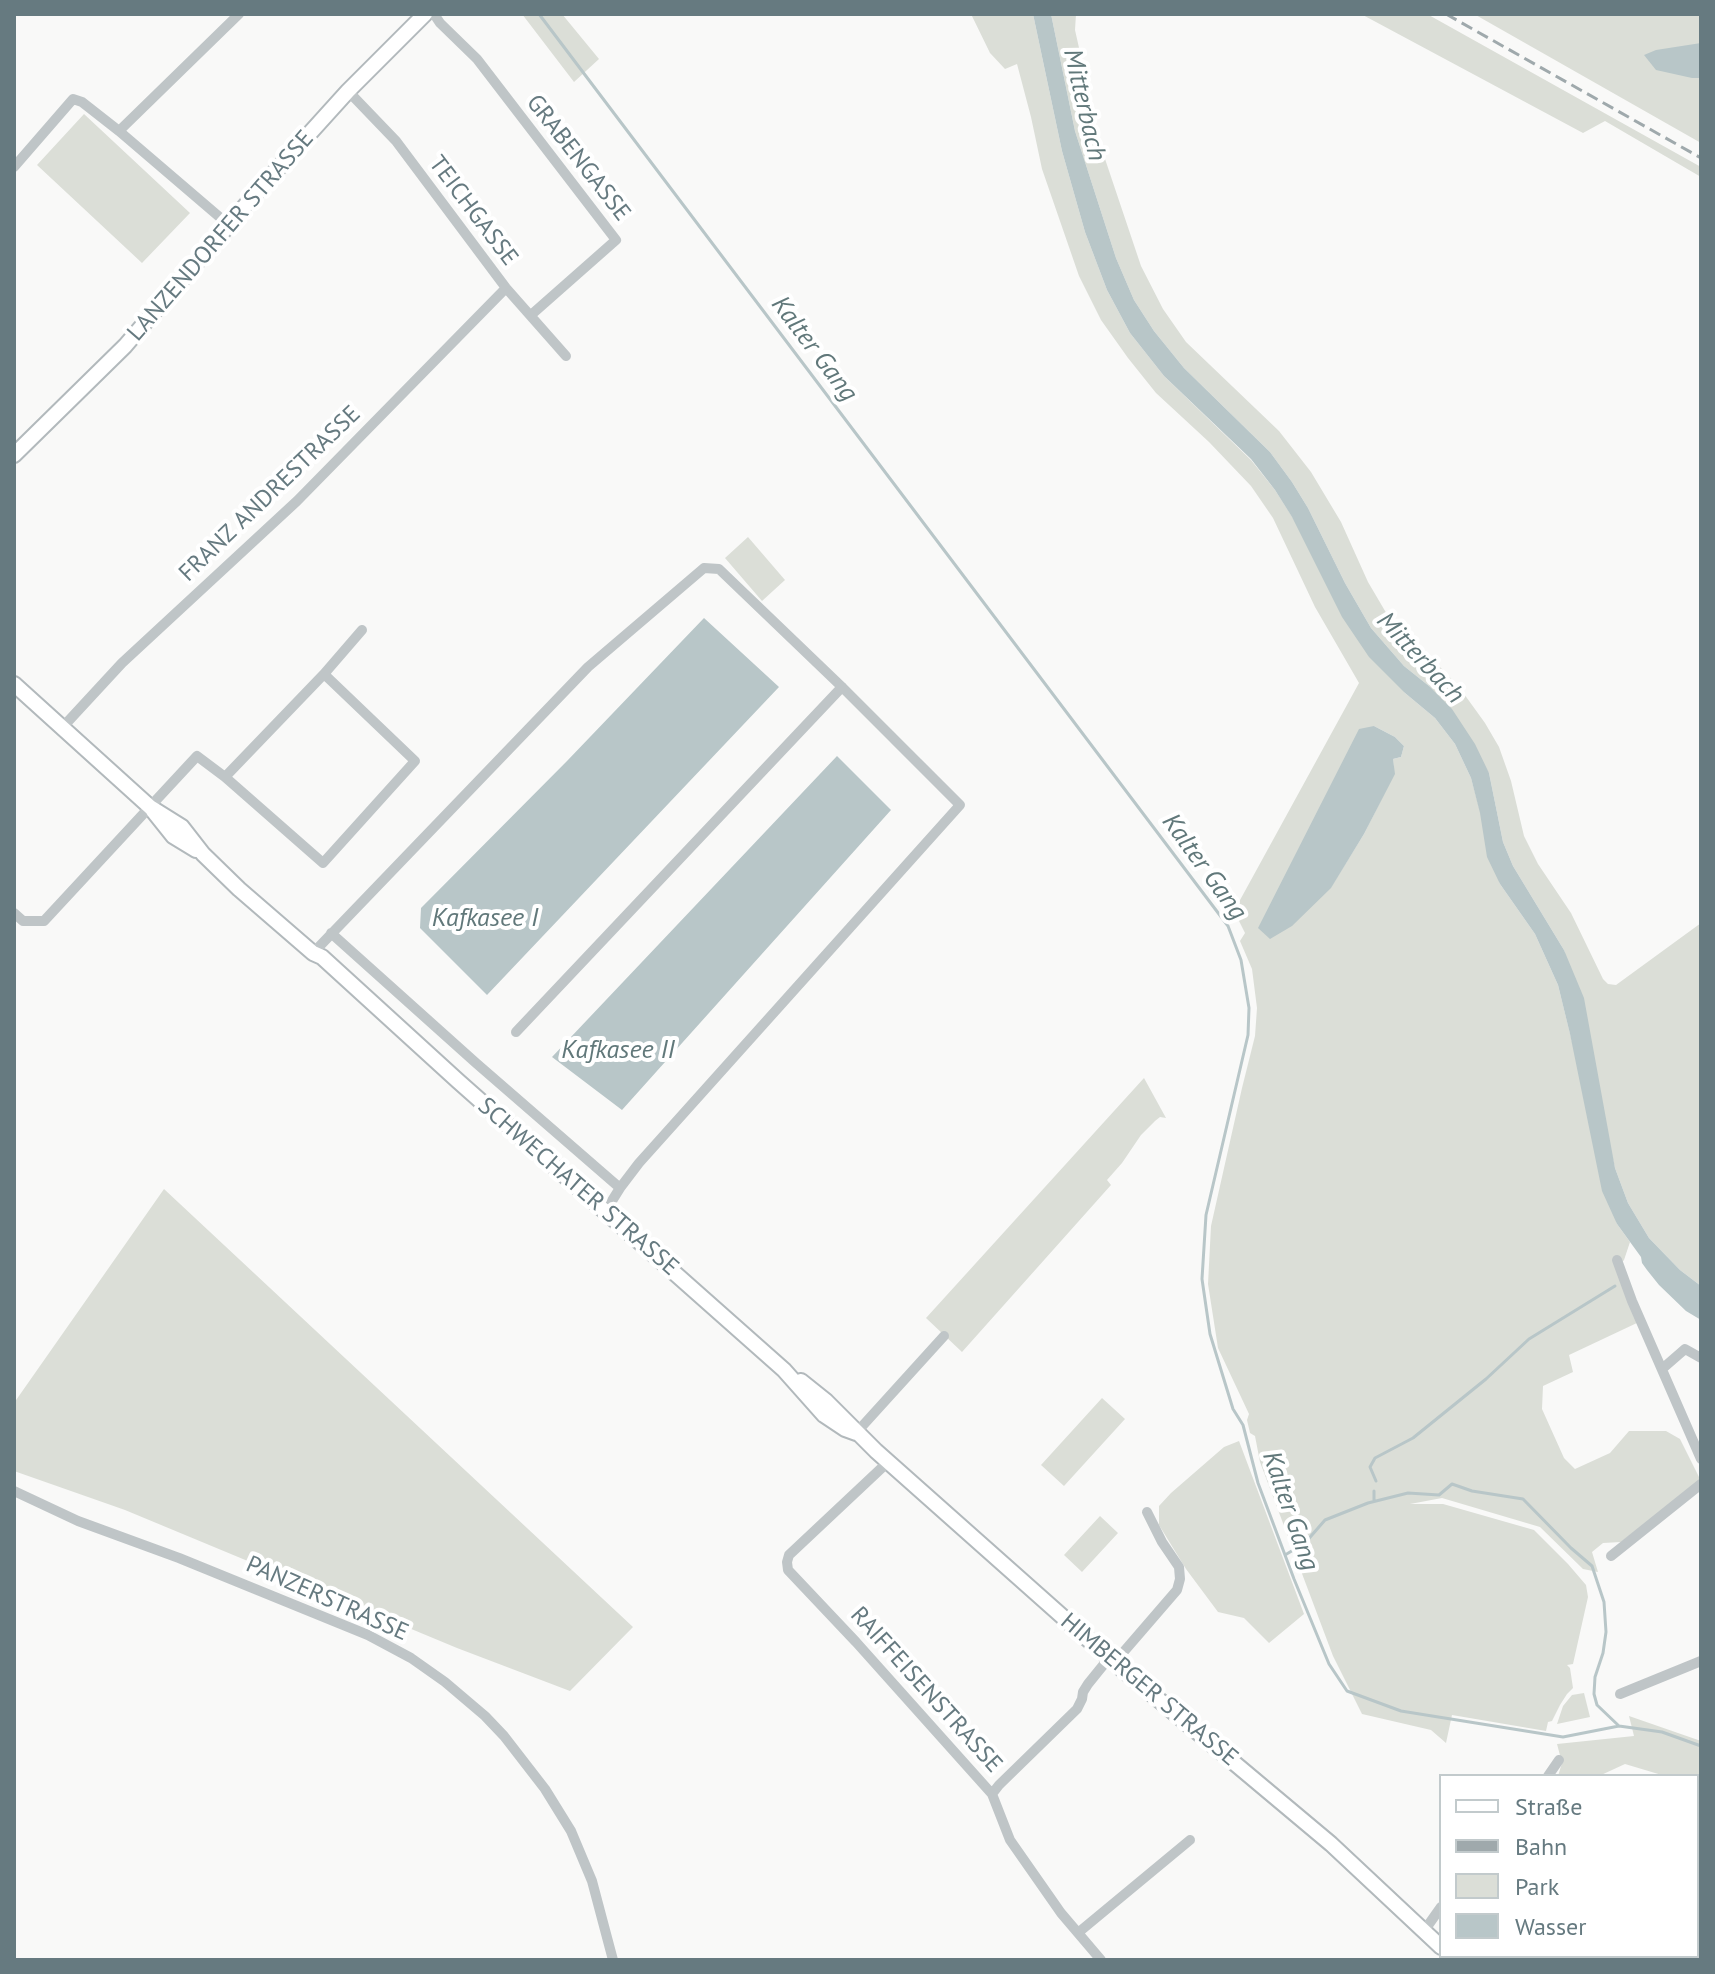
<!DOCTYPE html>
<meta charset="utf-8">
<style>
body{margin:0}
#map{position:relative;width:1715px;height:1974px;overflow:hidden;background:#f9f9f8;font-family:"PT Sans",sans-serif}
canvas{display:block}
.frame{position:absolute;inset:0;border:16px solid #667a80;pointer-events:none}
.legend{position:absolute;left:1439px;top:1774px;width:260px;height:184px;box-sizing:border-box;background:#fff;border:2px solid #c2cacc;margin:0;padding:10px 14px;list-style:none;font-size:24px;color:#667a80}
.legend li{display:flex;align-items:center;gap:16px;height:40px}
.legend b{width:40px;border:2px solid #c2cacc}
</style>
<div id="map">
<canvas width="1715" height="1974"></canvas>
<div class="frame"></div>
<ul class="legend">
<li><b style="height:10px;background:#fff"></b>Straße</li>
<li><b style="height:10px;background:#9fa9ac"></b>Bahn</li>
<li><b style="height:22px;background:#dbded7"></b>Park</li>
<li><b style="height:22px;background:#b8c6c8"></b>Wasser</li>
</ul>
</div>
<script>
const g = document.querySelector('canvas').getContext('2d');
g.lineJoin = 'round';
function fillPath(path, color) { g.fillStyle = color; g.fill(path, 'evenodd'); }
const toPath = rows => new Path2D(rows.map(r => 'M' + r).join(''));
function strokePath(path, color, width, dash) { g.strokeStyle = color; g.lineWidth = width; g.lineCap = dash ? 'butt' : 'round'; g.setLineDash(dash || []); g.stroke(path); }
function write(font, color, halo, rows, align = 'center') {
  g.font = font + ' "PT Sans",sans-serif'; g.lineWidth = 8; g.setLineDash([]); g.textBaseline = 'middle'; g.strokeStyle = halo; g.fillStyle = color; for (const [text, x, y, turn = 0] of rows) {
    g.save(); g.translate(x, y); g.rotate((+turn || 0) * Math.PI / 180); g.textAlign = isNaN(turn) ? turn : align; if (halo) g.strokeText(text, 0, 0); g.fillText(text, 0, 0); g.restore();
  }
}
const green = toPath([
 [522,14,562,14,599,59,574,82],
 [971,14,1033,14,1062,151,1085,232,1107,290,1130,333,1164,376,1251,460,1275,490,1405,693,1435,718,1455,744,1471,778,1500,884,1535,934,1558,985,1617,1224,1630,1242,1624,1260,1616,1269,1639,1322,1569,1355,1573,1372,1543,1386,1542,1409,1564,1458,1575,1469,1610,1453,1629,1431,1666,1431,1680,1439,1701,1481,1621,1542,1603,1543,1592,1552,1598,1572,1583,1569,1540,1527,1442,1498,1410,1504,1443,1504,1534,1530,1568,1564,1586,1585,1588,1597,1573,1664,1567,1665,1570,1668,1573,1688,1567,1694,1560,1705,1552,1721,1548,1722,1546,1731,1452,1715,1446,1743,1431,1730,1362,1714,1333,1656,1260,1462,1255,1436,1250,1433,1247,1420,1249,1414,1218,1348,1208,1284,1211,1226,1242,1088,1255,1036,1257,1008,1252,969,1240,941,1245,933,1234,911,1359,683,1315,607,1273,518,1251,486,1209,442,1156,393,1128,358,1101,320,1079,276,1042,169,1031,117,1017,64,1005,69,990,53],
 [1374,726,1395,737,1404,746,1401,757,1393,759,1394,774,1364,834,1331,887],
 [1051,14,1076,14,1075,30,1102,150,1141,266,1163,309,1186,342,1279,431,1311,472,1341,522,1368,582,1388,616,1415,647,1441,668,1459,687,1485,723,1499,747,1511,781,1524,836,1538,864,1571,913,1603,979,1608,984,1616,985,1701,923,1701,1286,1680,1270,1649,1238,1628,1203,1615,1168,1564,950,1513,866,1503,842,1489,773,1429,686,1404,666,1371,628,1345,583,1308,508,1292,482,1270,452,1184,368,1154,331,1134,300,1116,258,1075,131],
 [1361,14,1427,14,1701,167,1701,177,1605,121,1583,133],
 [1474,14,1701,14,1701,143],
 [84,114,190,213,142,263,37,165],
 [748,537,785,580,762,601,725,558],
 [1144,1078,1166,1118,1160,1117,1155,1121,1141,1135,1122,1163,1107,1180,1111,1185,962,1352,926,1318],
 [164,1189,633,1627,570,1691,457,1648,125,1510,14,1471,14,1403],
 [1102,1398,1125,1419,1064,1486,1041,1465],
 [1239,1441,1304,1614,1269,1643,1244,1618,1218,1612,1186,1569,1159,1525,1159,1506,1171,1493,1224,1447],
 [1100,1516,1118,1533,1082,1572,1064,1555],
 [1584,1693,1590,1717,1557,1724,1563,1706,1572,1695],
 [1629,1716,1701,1741,1701,1786,1697,1785,1697,1776,1665,1776,1625,1764,1599,1776,1558,1776,1562,1763,1557,1744,1634,1736],
 [1697,1834,1701,1838,1701,1960,1667,1960,1663,1956,1697,1956]
]);
const water = toPath([
 [1033,14,1051,14,1075,131,1116,258,1134,300,1154,331,1184,368,1270,452,1292,482,1308,508,1345,583,1371,628,1404,666,1429,686,1452,709,1475,744,1489,773,1503,842,1513,866,1564,950,1584,998,1615,1168,1628,1203,1649,1238,1680,1270,1701,1286,1701,1320,1686,1311,1659,1285,1647,1270,1642,1263,1641,1257,1617,1224,1602,1191,1570,1034,1558,985,1535,934,1500,884,1487,857,1480,813,1471,778,1455,744,1435,718,1405,693,1369,657,1342,617,1292,517,1275,490,1251,459,1164,376,1130,333,1107,290,1085,232,1062,151],
 [1701,43,1701,78,1692,78,1656,70,1644,55,1656,50],
 [704,618,779,687,487,995,420,928,421,908,567,761],
 [1374,726,1395,737,1404,746,1401,757,1393,759,1395,774,1364,834,1331,888,1292,926,1270,939,1258,928,1359,729],
 [837,756,891,810,622,1110,552,1057]
]);
const stream = toPath([
 [539,14,1228,926,1241,960,1249,1008,1248,1035,1206,1215,1202,1279,1210,1334,1233,1409,1243,1425,1258,1483,1294,1579,1329,1664,1347,1691,1401,1711,1563,1737,1619,1726,1662,1732,1701,1746],
 [1376,1481,1370,1467,1375,1458,1413,1438,1486,1379,1529,1339,1615,1286],
 [1374,1501,1374,1491],
 [1285,1555,1305,1543,1325,1520,1368,1503,1408,1493,1439,1495,1452,1484,1472,1491,1523,1499,1571,1548,1592,1566,1604,1602,1606,1632,1603,1653,1595,1677,1594,1694,1597,1705,1619,1726]
]);
const street = toPath([
 [434,14,440,23,477,59,616,240,531,315],
 [348,91,396,141,506,288,566,356],
 [119,131,239,14],
 [14,167,73,99,82,102,119,131,230,226],
 [324,674,362,630],
 [61,729,122,663,297,501,506,288],
 [14,913,23,921,44,921,197,756,225,777,323,863,415,761,324,674,225,777],
 [331,933,476,1063,620,1188],
 [313,953,588,667,704,568,719,569,842,687,960,805,639,1163,620,1188,605,1212],
 [516,1032,842,687],
 [1617,1260,1632,1301,1701,1459],
 [1662,1369,1685,1349,1701,1358],
 [856,1433,944,1336],
 [888,1462,789,1555,787,1562,788,1570,856,1642,992,1794,1010,1840,1061,1913,1101,1960],
 [14,1491,78,1521,179,1558,368,1635,411,1658,445,1682,485,1716,504,1736,545,1789,571,1831,592,1881,613,1960],
 [1611,1556,1701,1484],
 [1114,1663,1177,1590,1180,1579,1179,1567,1162,1542,1147,1512],
 [1620,1694,1701,1661],
 [1548,1776,1559,1760],
 [992,1794,999,1785,1077,1709,1082,1699,1083,1692,1088,1684,1109,1658],
 [1424,1931,1441,1907],
 [1079,1932,1190,1840]
]);
const secondary = toPath([
 [14,455,125,346,263,185,348,91,425,14],
 [14,684,150,807,182,827,203,854,239,889,313,953,322,957,458,1081,784,1370,824,1415,845,1429,856,1433],
 [153,811,173,836,196,850],
 [801,1381,826,1401,876,1451,1109,1658,1331,1844,1441,1947],
 [1450,1956,1455,1960]
]);
const rail = toPath([
 [1446,14,1701,158]
]);
const streetNames = [
 ["GRABENGASSE",578,158,52],
 ["TEICHGASSE",473,211,53],
 ["LANZENDORFER STRASSE",221,236,-49],
 ["FRANZ ANDRESTRASSE",270,494,-44],
 ["SCHWECHATER STRASSE",578,1187,41],
 ["PANZERSTRASSE",327,1599,24],
 ["RAIFFEISENSTRASSE",926,1690,48],
 ["HIMBERGER STRASSE",1149,1690,40]
];
const waterNames = [
 ["Mitterbach",1084,105,77],
 ["Kalter Gang",814,349,53],
 ["Mitterbach",1420,658,47],
 ["Kalter Gang",1204,867,54],
 ["Kafkasee I",485,919],
 ["Kafkasee II",618,1051],
 ["Kalter Gang",1290,1511,71]
];
fillPath(green, '#dbded7');
fillPath(water, '#b8c6c8');
strokePath(stream, '#b8c6c8', 3);
strokePath(secondary, '#b2b9bc', 18);
strokePath(street, '#bfc5c7', 10);
strokePath(secondary, '#fff', 14);
strokePath(rail, '#9fa9ac', 3, [12, 6]);
write('24px', '#667a80', '#fff', streetNames);
write('italic 26px', '#61787a', '#fff', waterNames);
</script>
